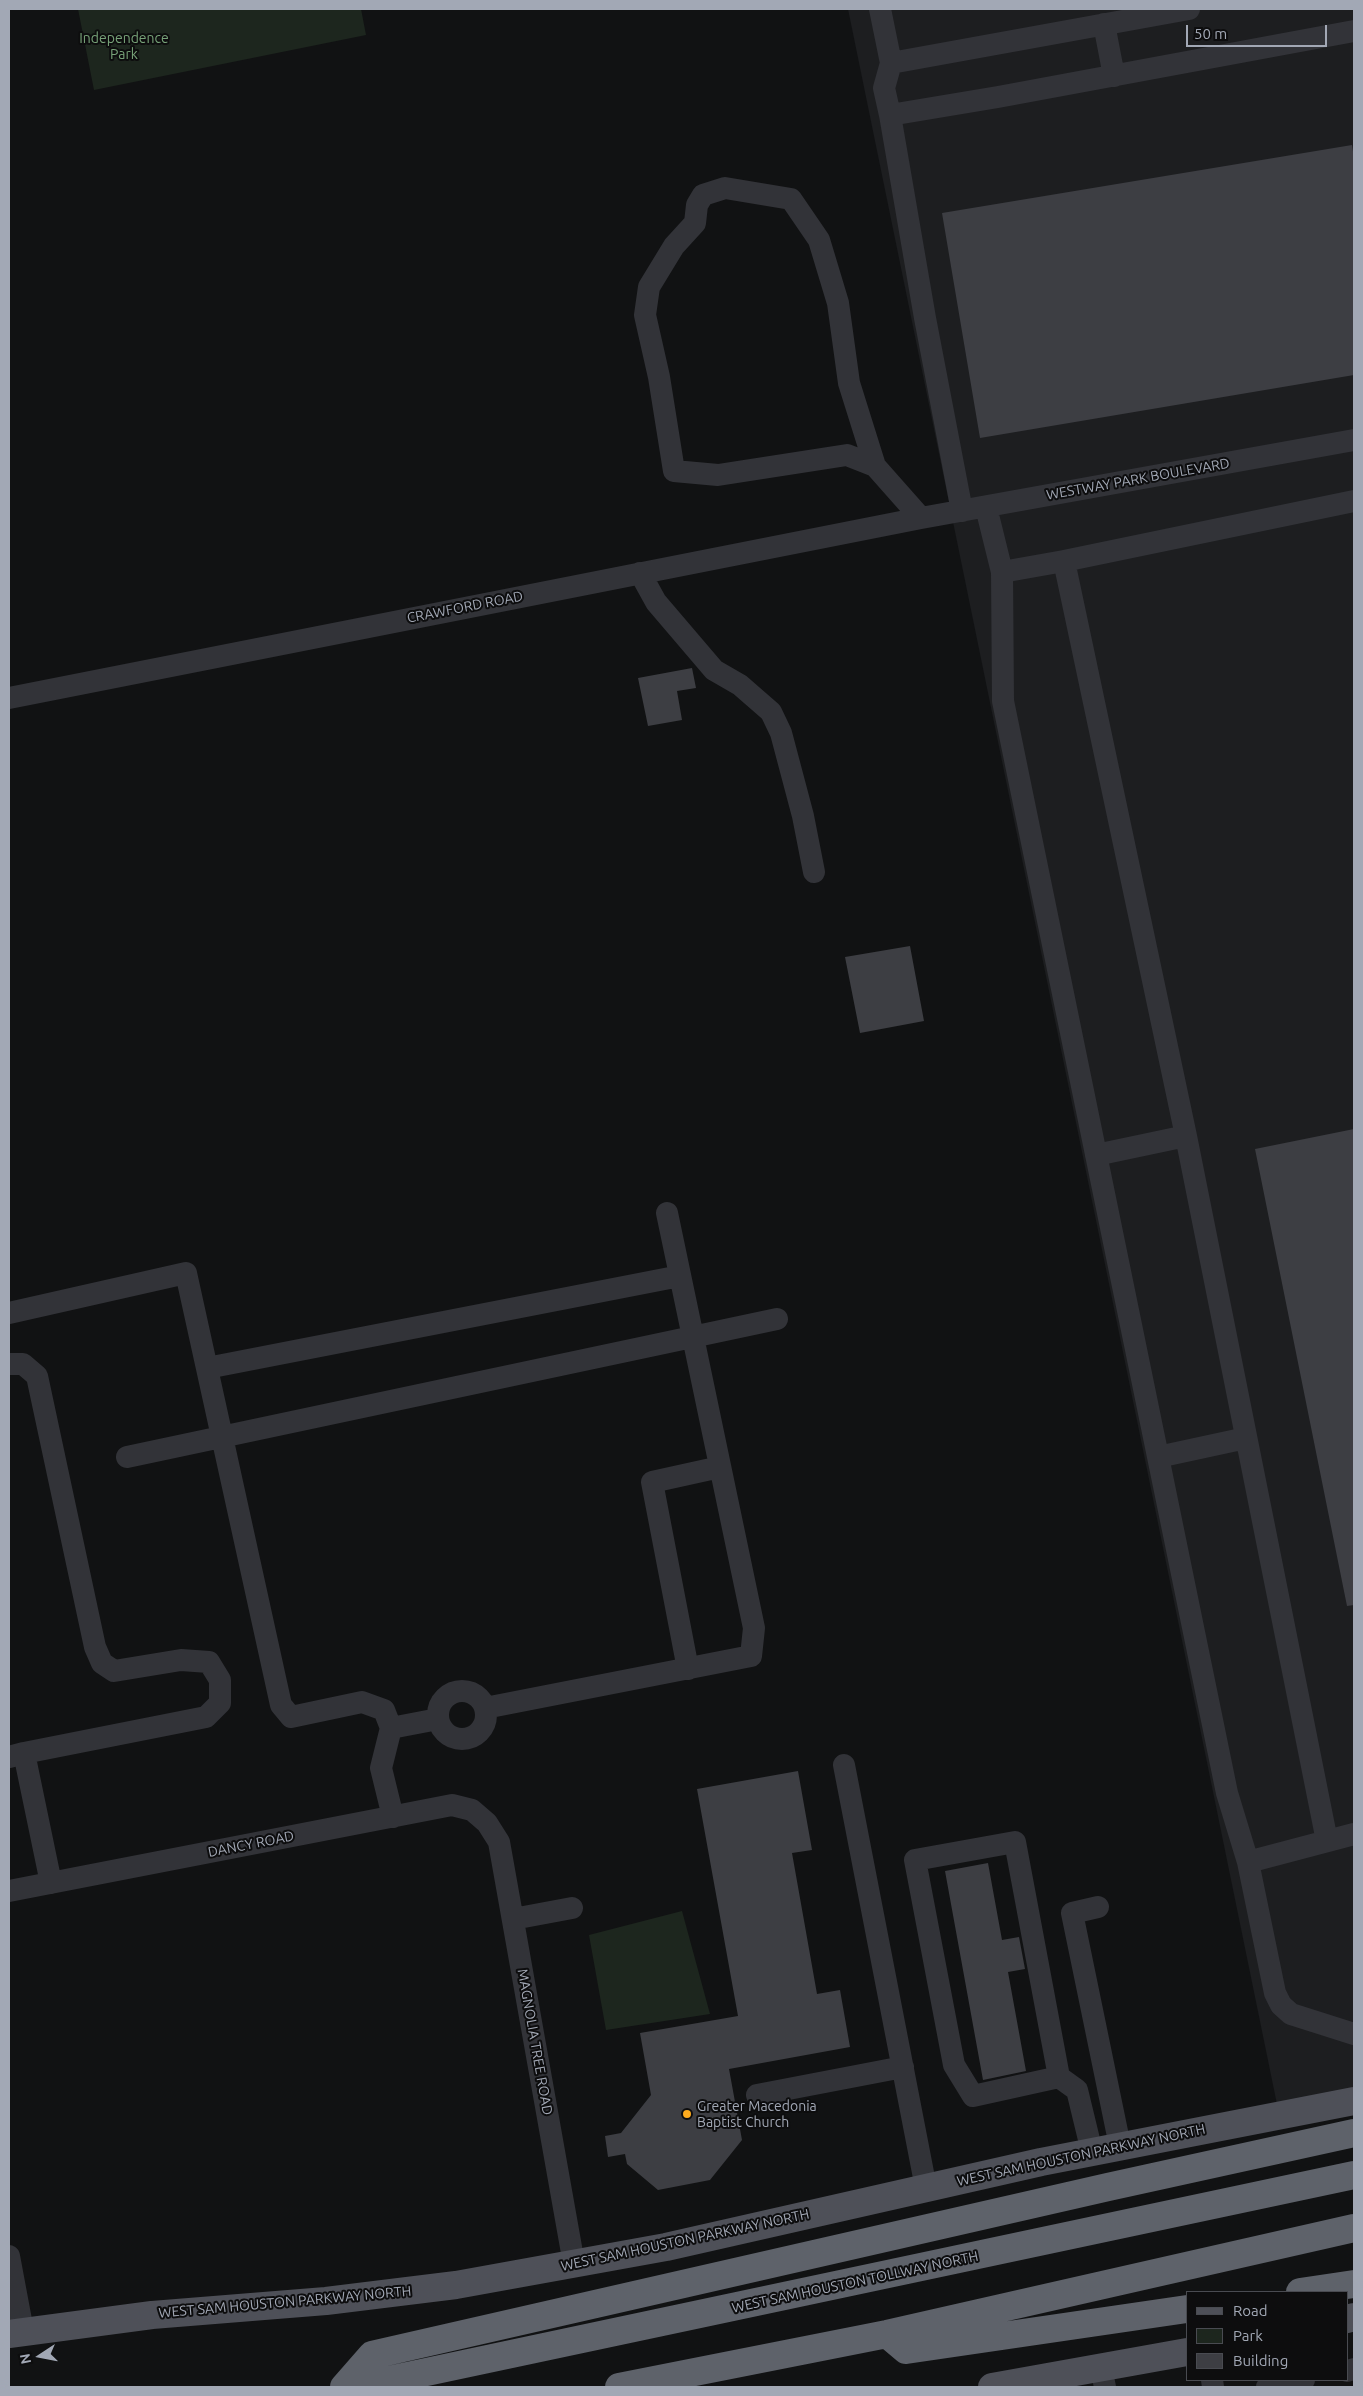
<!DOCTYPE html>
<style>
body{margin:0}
#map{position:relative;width:1363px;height:2396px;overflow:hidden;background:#111213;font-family:Ubuntu,sans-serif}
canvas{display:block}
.frame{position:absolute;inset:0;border:10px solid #a2a8b5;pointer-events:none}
.legend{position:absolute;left:1186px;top:2291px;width:162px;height:90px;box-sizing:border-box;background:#0d0d0e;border:1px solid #494b51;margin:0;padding:6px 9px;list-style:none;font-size:15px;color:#a2a8b5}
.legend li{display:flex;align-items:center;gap:10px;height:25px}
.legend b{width:25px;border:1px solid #494b51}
.north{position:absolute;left:15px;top:2331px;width:50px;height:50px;-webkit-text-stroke:4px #0d0d0e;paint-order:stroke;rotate:259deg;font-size:14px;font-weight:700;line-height:20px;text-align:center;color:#a2a8b5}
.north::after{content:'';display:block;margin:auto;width:18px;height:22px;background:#a2a8b5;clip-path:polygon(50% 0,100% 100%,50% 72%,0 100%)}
.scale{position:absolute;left:1186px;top:25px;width:141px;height:22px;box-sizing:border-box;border:2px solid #a2a8b5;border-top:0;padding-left:6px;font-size:15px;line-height:18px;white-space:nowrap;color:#a2a8b5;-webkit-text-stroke:4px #0d0d0e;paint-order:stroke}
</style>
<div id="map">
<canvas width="1363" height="2396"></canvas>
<div class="frame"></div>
<ul class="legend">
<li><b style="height:6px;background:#4e5058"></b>Road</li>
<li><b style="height:14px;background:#1d261e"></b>Park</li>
<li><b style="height:14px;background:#3d3e43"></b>Building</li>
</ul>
<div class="north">N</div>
<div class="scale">50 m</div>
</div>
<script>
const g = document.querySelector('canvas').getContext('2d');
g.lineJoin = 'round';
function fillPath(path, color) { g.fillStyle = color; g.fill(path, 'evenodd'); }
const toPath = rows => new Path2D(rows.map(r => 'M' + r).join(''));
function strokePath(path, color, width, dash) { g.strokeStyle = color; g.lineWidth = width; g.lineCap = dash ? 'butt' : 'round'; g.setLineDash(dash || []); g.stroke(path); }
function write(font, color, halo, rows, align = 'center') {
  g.font = font + ' Ubuntu,sans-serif'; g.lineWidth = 4; g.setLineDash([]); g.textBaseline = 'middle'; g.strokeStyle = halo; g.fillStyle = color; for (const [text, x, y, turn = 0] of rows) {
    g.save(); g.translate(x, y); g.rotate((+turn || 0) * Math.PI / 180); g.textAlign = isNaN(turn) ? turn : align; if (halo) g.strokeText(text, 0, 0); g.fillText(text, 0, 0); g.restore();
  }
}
const built = toPath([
 [848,9,1354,9,1354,2101,1279,2114]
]);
const green = toPath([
 [78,9,361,9,366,35,94,90],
 [682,1911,710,2014,606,2030,589,1935]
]);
const building = toPath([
 [1352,145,1354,158,1354,375,980,438,942,213],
 [692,668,696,688,677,691,682,720,648,726,638,678],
 [910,946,924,1021,860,1033,845,957],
 [1354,1129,1354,1605,1347,1606,1255,1149],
 [798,1771,812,1850,792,1853,817,1994,840,1990,850,2047,729,2069,742,2140,710,2180,658,2190,627,2164,625,2154,608,2157,605,2136,621,2133,651,2095,640,2033,738,2016,697,1789],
 [988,1863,1002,1940,1019,1937,1025,1969,1008,1972,1026,2071,983,2080,945,1871]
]);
const minor = toPath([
 [880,9,891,63,1189,9],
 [1104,24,1114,76],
 [890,115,884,88,891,63],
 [875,466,849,383,838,303,819,240,791,199,725,188,703,195,697,205,695,223,674,246,649,287,645,315,659,377,674,471,718,475,847,455,875,466,921,518],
 [986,507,1002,572,1003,701,1227,1793,1248,1862],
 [962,511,925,318,890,115,998,97,1354,31],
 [1064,561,1186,1136,1327,1841],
 [1002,572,1064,561,1354,501],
 [640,573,656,602,714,670,740,685,771,712,781,733,803,816,814,872],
 [9,698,921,518,1354,440],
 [1096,1155,1186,1136],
 [9,1313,186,1273,281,1705,291,1717,362,1702,384,1710,391,1728],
 [9,1364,23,1364,37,1376,95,1647,102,1663,114,1671,181,1660,209,1662,220,1680,220,1703,206,1717,24,1753],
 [207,1368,680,1276],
 [127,1457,777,1319],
 [1158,1457,1246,1438],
 [688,1669,652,1482,720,1467],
 '438 1715a24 24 0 1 1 48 0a24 24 0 1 1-48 0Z',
 [485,1708,751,1656,754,1628,667,1213],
 [9,1757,24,1753,51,1883],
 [844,1765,926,2188],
 [393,1817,381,1768,391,1728,438,1719],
 [1354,1834,1248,1862,1275,1993,1281,2005,1291,2014,1354,2034],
 [9,1891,452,1805,472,1810,487,1823,499,1842,574,2264],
 [1098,1907,1072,1913,1120,2146],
 [513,1919,572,1908],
 [1059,2077,973,2096,954,2065,915,1860,1015,1842,1059,2077,1077,2090,1092,2152],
 [757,2095,903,2067],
 [9,2256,23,2331],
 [1101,2368,1105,2387],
 [1347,2371,1354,2369],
 [1212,2380,1213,2387],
 [1267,2387,1304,2380]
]);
const major = toPath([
 [1347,2319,1354,2317],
 [9,2334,152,2315,326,2301,456,2285,666,2247,1041,2162,1354,2101],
 [992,2387,1187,2352]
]);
const highway = toPath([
 [1300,2292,1354,2284],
 [887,2334,906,2350,1187,2309],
 [344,2387,372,2355,1108,2187,1354,2133],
 [356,2387,1354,2175],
 [619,2387,887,2334,1354,2228]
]);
const markers = [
 [687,2114,5,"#feab1e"]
];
const parkNames = [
 ["Independence",124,38],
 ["Park",124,54]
];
const streetNames = [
 ["WESTWAY PARK BOULEVARD",1138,479,-10],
 ["CRAWFORD ROAD",465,607,-11],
 ["DANCY ROAD",251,1844,-11],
 ["MAGNOLIA TREE ROAD",535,2042,80],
 ["WEST SAM HOUSTON PARKWAY NORTH",1081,2155,-12],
 ["WEST SAM HOUSTON PARKWAY NORTH",685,2240,-12],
 ["WEST SAM HOUSTON TOLLWAY NORTH",855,2282,-12],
 ["WEST SAM HOUSTON PARKWAY NORTH",285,2302,-5]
];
const poiNames = [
 ["Greater Macedonia",697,2106],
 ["Baptist Church",697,2122]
];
fillPath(built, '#1d1e20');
fillPath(green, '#1d261e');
fillPath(building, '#3d3e43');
strokePath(minor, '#323338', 22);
strokePath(major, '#4e5058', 28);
strokePath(highway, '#5e626a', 28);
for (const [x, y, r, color] of markers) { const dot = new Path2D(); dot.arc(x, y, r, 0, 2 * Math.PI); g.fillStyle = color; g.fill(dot); strokePath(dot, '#0d0d0e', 2); }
write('14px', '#77a278', '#0d0d0e', parkNames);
write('14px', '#a2a8b5', '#0d0d0e', streetNames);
write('14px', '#a2a8b5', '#0d0d0e', poiNames, 'left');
</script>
